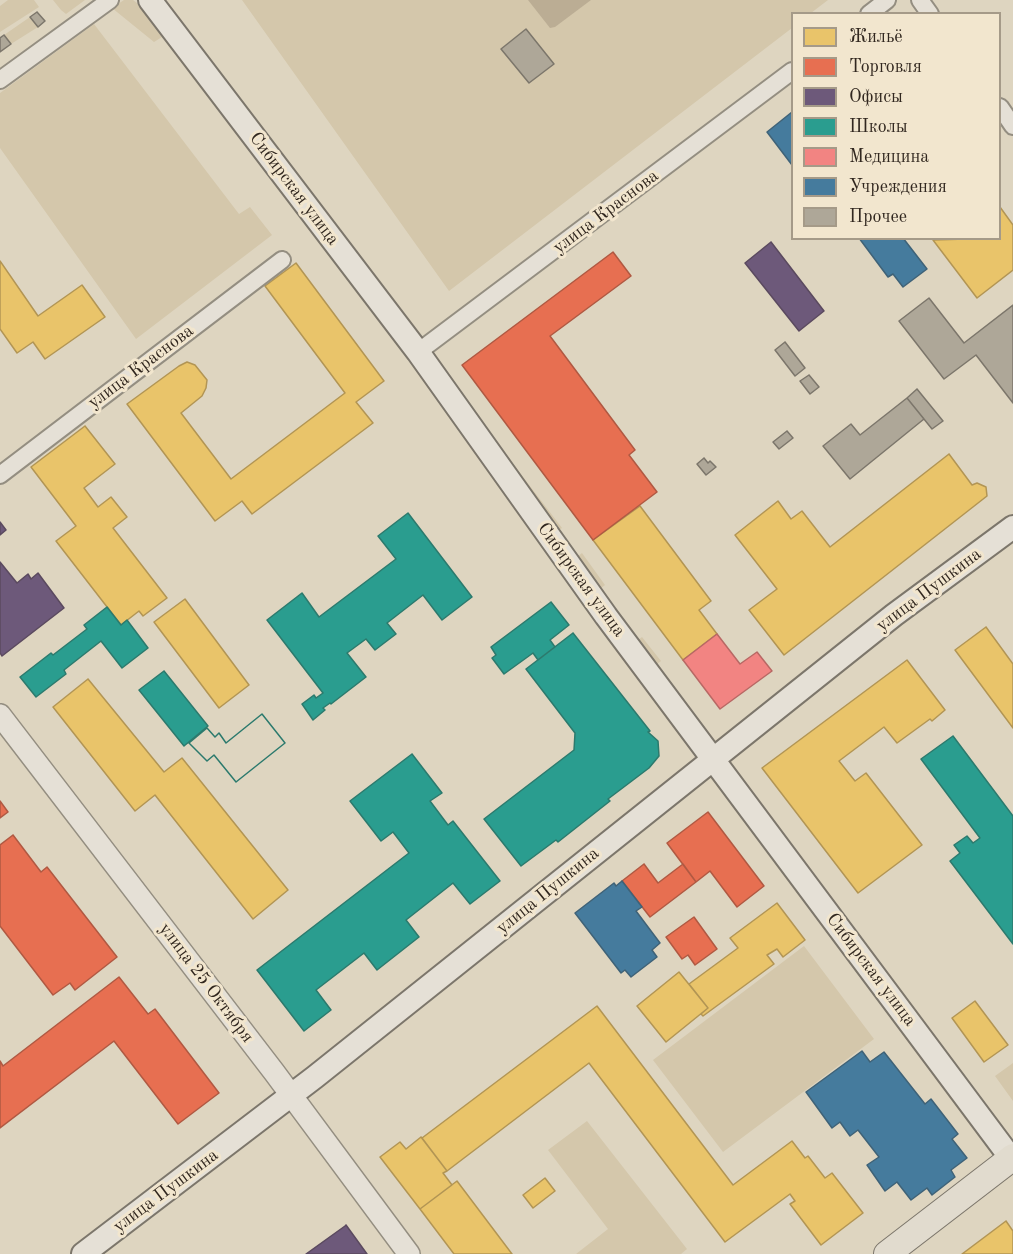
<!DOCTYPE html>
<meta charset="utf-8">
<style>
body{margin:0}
#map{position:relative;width:1013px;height:1254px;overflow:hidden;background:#ded5c0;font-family:"Old Standard TT",serif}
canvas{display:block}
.legend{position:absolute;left:791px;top:12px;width:210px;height:228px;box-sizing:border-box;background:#f2e6ce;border:2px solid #a59a88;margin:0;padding:8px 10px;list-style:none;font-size:18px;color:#31271f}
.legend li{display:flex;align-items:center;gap:12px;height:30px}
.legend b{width:30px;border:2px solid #a59a88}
</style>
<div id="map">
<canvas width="1013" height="1254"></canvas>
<ul class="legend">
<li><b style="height:16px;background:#e9c46a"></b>Жильё</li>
<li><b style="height:16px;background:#e76f51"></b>Торговля</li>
<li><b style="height:16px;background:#6d597a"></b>Офисы</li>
<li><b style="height:16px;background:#2a9d8f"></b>Школы</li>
<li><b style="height:16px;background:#f28482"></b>Медицина</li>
<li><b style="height:16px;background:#457b9d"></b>Учреждения</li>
<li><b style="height:16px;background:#aea798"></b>Прочее</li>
</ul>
</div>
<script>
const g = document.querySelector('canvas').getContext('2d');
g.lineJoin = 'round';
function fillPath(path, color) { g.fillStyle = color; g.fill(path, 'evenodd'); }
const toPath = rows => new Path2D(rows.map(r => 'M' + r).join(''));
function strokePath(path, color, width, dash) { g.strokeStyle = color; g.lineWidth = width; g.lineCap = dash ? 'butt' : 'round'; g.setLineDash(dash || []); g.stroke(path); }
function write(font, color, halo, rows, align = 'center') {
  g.font = font + ' "Old Standard TT",serif'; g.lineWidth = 6; g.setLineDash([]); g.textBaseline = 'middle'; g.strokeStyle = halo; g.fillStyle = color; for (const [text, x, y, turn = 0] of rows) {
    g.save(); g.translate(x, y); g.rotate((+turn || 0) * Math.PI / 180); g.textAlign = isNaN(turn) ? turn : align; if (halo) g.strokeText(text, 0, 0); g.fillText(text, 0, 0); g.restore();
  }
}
const green = toPath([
 [8,0,34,0,39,7,0,32,0,6],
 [53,0,85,0,66,14,61,10],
 [124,0,133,0,137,3,162,37,154,42,112,8],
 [242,0,828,0,811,13,792,14,792,28,449,291],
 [30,17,38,27,11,44,4,35],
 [94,24,239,214,250,207,272,235,136,339,0,148,0,93],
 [449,380,562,528,557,531],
 [582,553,605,585,600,589,577,557],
 [642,637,661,661,656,665,637,641],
 [804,946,874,1039,723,1152,653,1060],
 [1013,1063,1013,1101,995,1076],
 [587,1121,687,1249,681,1254,576,1254,608,1229,548,1150]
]);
const water = toPath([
 [528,0,591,0,555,27,550,28]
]);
const homes = toPath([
 [1000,207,1013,225,1013,270,977,298,933,240,1000,238,1000,207],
 [0,261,38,316,82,285,105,317,45,359,33,342,17,353,0,329,0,261],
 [296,263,384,381,356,402,373,423,252,514,242,501,215,521,127,404,179,366,187,362,195,365,207,380,206,388,202,396,181,413,231,479,345,393,265,286,296,263],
 [85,426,115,464,84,488,98,507,111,497,127,517,113,528,167,598,143,616,139,611,121,625,56,541,76,526,31,467,85,426],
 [949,454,972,485,977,483,986,487,987,496,784,655,749,610,777,589,735,535,778,501,791,519,802,511,830,547,949,454],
 [640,506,711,601,699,610,717,634,683,660,593,540,640,506],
 [185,599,249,685,219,708,154,622,185,599],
 [986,627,1013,664,1013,728,955,650,986,627],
 [907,660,945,710,932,721,930,719,897,743,884,727,839,761,855,781,866,773,922,845,858,893,762,768,907,660],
 [88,679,164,772,182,758,288,890,253,919,155,795,135,811,53,707,88,679],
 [777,903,805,940,783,957,777,949,767,955,774,964,703,1016,701,1014,708,1008,689,984,738,948,730,938,777,903],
 [679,972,708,1008,666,1042,637,1006,679,972],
 [975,1001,1008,1045,984,1062,952,1018,975,1001],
 [597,1006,733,1185,792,1141,805,1158,808,1156,825,1178,832,1173,863,1213,821,1245,790,1204,795,1201,790,1194,725,1242,589,1063,447,1171,422,1138,597,1006],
 [421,1137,447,1171,443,1173,452,1185,420,1209,380,1157,400,1142,406,1149,421,1137],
 [545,1178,555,1191,533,1208,523,1195,545,1178],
 [457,1181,512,1254,454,1254,420,1209,457,1181],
 [1006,1221,1013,1231,1013,1254,962,1254,1006,1221]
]);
const shops = toPath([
 [613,252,631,276,550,336,635,450,629,455,657,492,593,540,462,365,613,252],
 [0,801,8,812,0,818,0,801],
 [708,812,764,886,737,907,710,871,696,882,667,843,708,812],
 [13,835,41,872,47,867,117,957,75,990,70,983,53,995,0,926,0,845,13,835],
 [644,864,658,883,683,864,696,882,650,917,622,881,644,864],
 [694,917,717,949,695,965,688,955,682,959,666,937,694,917],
 [119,977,148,1014,155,1009,219,1093,178,1124,114,1041,0,1128,0,1061,3,1066,119,977]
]);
const offices = toPath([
 [771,242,824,311,799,331,745,263,771,242],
 [0,522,6,530,0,535,0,522],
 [0,562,17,583,28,574,31,579,38,573,64,608,2,656,0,653,0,562],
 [346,1225,367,1254,306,1254,345,1226,346,1225]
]);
const schools = toPath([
 [408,513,472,597,442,620,423,595,387,623,396,634,375,650,366,639,347,653,366,677,331,704,330,703,323,708,325,710,313,720,302,704,314,695,316,698,323,693,267,620,302,593,319,617,396,559,378,536,408,513],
 [551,602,569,625,550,640,555,647,538,660,533,653,504,674,492,658,496,655,491,647,551,602],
 [107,607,121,625,127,620,148,648,122,668,101,641,64,670,66,674,36,697,20,677,51,653,53,655,87,629,84,625,107,607],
 [573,633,650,731,648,732,658,741,659,756,649,768,608,799,610,801,558,842,556,840,521,866,484,819,574,750,575,733,526,669,573,633],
 [164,671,208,726,184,746,139,690,164,671],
 [262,714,285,743,236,782,214,755,207,761,189,743,207,728,215,737,219,733,226,743,262,714],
 [262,714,285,743,236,782,214,755,207,761,189,743,207,728,215,737,219,733,226,743,262,714],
 [953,736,1013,816,1013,944,950,861,960,853,954,845,967,836,973,843,980,838,921,759,953,736],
 [412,754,442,793,430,801,448,825,453,821,500,881,470,904,453,883,406,920,419,937,377,970,364,953,316,990,331,1010,304,1031,257,970,409,853,393,832,381,841,350,801,412,754]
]);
const health = toPath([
 [717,634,740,664,757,652,772,671,720,709,683,660,717,634]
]);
const public = toPath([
 [792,112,792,165,767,132,792,112],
 [859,238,903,238,927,269,903,287,893,274,888,277,859,238],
 [622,881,642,907,636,911,660,943,652,950,657,957,631,977,625,970,621,973,575,913,614,883,616,886,622,881],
 [862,1051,870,1062,884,1052,925,1104,931,1099,958,1134,952,1139,967,1158,951,1170,955,1177,932,1195,927,1188,911,1200,897,1182,885,1191,867,1165,879,1157,858,1130,850,1136,840,1122,832,1128,806,1092,862,1051]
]);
const building = toPath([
 [37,12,45,21,38,27,30,17,37,12],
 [526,29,554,64,529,83,501,49,526,29],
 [4,35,11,44,0,52,0,38,4,35],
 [929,298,964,343,1013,305,1013,403,976,355,944,379,899,321,929,298],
 [785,342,805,368,795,376,775,350,785,342],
 [809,375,819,387,810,394,800,381,809,375],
 [917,389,943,421,932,429,907,398,917,389],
 [907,398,924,419,850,479,823,446,851,424,860,435,907,398],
 [787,431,793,438,779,449,773,442,787,431],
 [704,458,708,463,710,461,716,467,706,475,697,464,704,458]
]);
const minor = toPath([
 [920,0,930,14],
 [869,14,887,0],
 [0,80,110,0],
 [1000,107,1013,126],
 [418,352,792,71],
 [0,475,282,260]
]);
const tertiary = toPath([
 [0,715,274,1072,409,1254]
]);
const secondary = toPath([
 [150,0,418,352,606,616,1013,1161],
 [83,1254,315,1077,894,615,1013,527]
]);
const primary = toPath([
 [887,1254,1013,1157]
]);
const streetNames = [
 ["Сибирская улица",294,189,53],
 ["улица Краснова",606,212,-37],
 ["улица Краснова",141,367,-37],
 ["Сибирская улица",581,580,54],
 ["улица Пушкина",929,590,-37],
 ["улица Пушкина",548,891,-39],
 ["Сибирская улица",871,970,53],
 ["улица 25 Октября",206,983,53],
 ["улица Пушкина",166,1191,-37]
];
fillPath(green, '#d4c7ab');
fillPath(water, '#bbad94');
fillPath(homes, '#e9c46a');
strokePath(homes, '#b29554', 1.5);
fillPath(shops, '#e76f51');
strokePath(shops, '#b05942', 1.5);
fillPath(offices, '#6d597a');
strokePath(offices, '#5b4a5f', 1.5);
fillPath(schools, '#2a9d8f');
strokePath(schools, '#2c7a6d', 1.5);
fillPath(health, '#f28482');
strokePath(health, '#b86864', 1.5);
fillPath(public, '#457b9d');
strokePath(public, '#3f6277', 1.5);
fillPath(building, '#aea798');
strokePath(building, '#7c766b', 1.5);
strokePath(minor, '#948e81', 20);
strokePath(tertiary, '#948e81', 24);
strokePath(secondary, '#7c766b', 26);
strokePath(primary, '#7c766b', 28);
strokePath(minor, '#e5e0d6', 16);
strokePath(tertiary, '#e5e0d6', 21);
strokePath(secondary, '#e5e0d6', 22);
strokePath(primary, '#e1dbce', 26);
write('18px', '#31271f', '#f2e6ce', streetNames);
</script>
